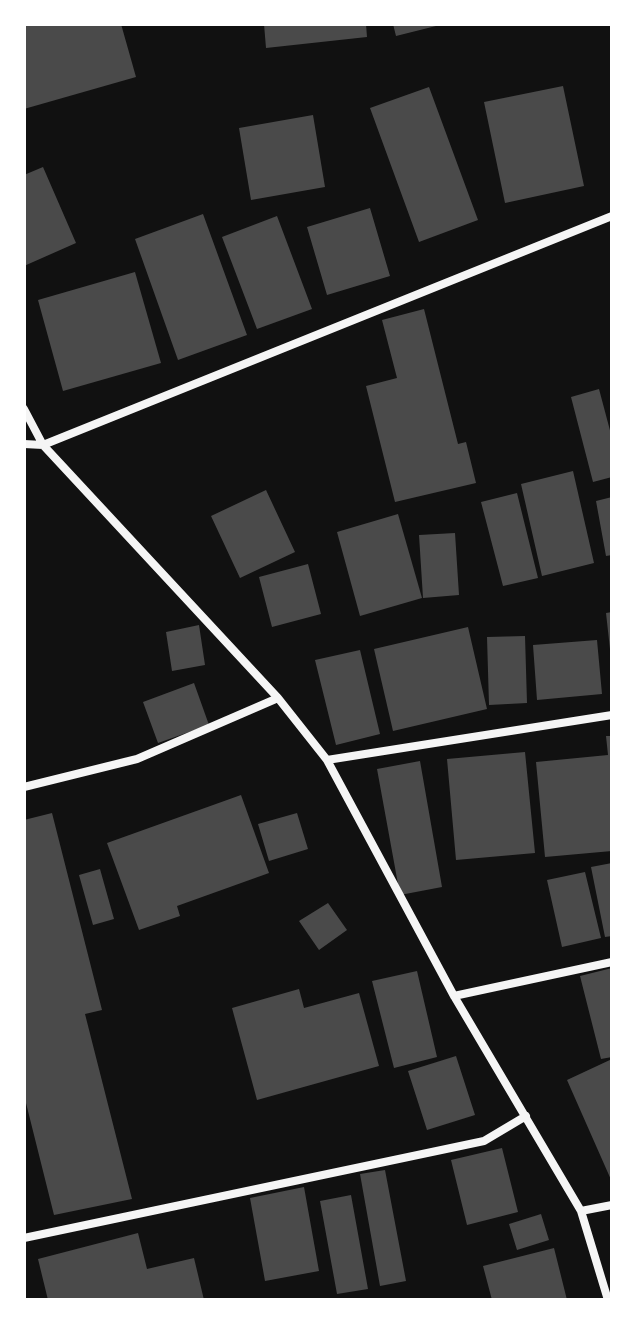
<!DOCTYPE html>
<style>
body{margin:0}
#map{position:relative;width:636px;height:1324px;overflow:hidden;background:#111;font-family:Bitter,serif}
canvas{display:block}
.frame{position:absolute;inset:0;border:26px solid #fff;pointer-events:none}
</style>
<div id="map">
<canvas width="636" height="1324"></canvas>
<div class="frame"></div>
</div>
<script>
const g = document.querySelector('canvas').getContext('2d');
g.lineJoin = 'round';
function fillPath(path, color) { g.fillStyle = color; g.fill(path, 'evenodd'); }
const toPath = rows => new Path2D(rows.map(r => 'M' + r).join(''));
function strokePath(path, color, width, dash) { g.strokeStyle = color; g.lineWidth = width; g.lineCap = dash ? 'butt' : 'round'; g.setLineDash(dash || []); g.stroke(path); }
const building = toPath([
 [24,24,121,24,136,77,24,109],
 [264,24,366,24,367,37,266,48],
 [393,24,440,24,440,25,396,36],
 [563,86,584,186,505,203,484,102],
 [429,87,478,220,419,242,370,108],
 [313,115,325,187,251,200,239,128],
 [43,167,76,243,24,266,24,175],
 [370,208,390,276,327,295,307,227],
 [203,214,247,335,178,360,135,239],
 [277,216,312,309,257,329,222,237],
 [135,272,161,363,63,391,38,300],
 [424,309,458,444,466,442,476,483,395,502,366,386,397,378,382,320],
 [599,389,612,438,612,477,593,482,571,397],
 [573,471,594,563,542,576,521,484],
 [266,490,295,552,240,578,211,516],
 [517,493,538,578,503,586,481,502],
 [612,497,612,555,606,556,596,501],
 [398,514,422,598,360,616,337,532],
 [455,533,459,595,423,598,419,535],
 [308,564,321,614,272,627,259,577],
 [612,612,612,649,610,649,606,613],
 [199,625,205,665,172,671,166,632],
 [468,627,487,709,393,731,374,649],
 [525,636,527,703,489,705,487,637],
 [597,640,602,694,537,700,533,645],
 [360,650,380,734,336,745,315,660],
 [194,683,209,725,158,743,143,702],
 [606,736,612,736,612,851,545,857,536,762,608,755],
 [525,752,535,853,456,860,447,759],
 [420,761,442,887,400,895,377,769],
 [241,795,269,873,177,906,180,916,139,930,107,843],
 [52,813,102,1010,85,1014,132,1199,54,1215,24,1095,24,820],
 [297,813,308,849,269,861,258,824],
 [612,863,612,936,605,937,591,867],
 [100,869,114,919,93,925,79,875],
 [585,872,601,938,562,947,547,880],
 [328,903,347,930,319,950,299,921],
 [612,968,612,1057,601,1059,580,976],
 [417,971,437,1057,394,1068,372,981],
 [299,989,304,1008,359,993,379,1066,257,1100,232,1008],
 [456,1056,475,1115,427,1130,408,1071],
 [612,1059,612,1182,567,1080],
 [502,1148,518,1212,467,1225,451,1160],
 [385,1170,406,1281,380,1286,360,1174],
 [304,1187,319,1271,265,1281,250,1198],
 [351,1195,368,1289,337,1294,320,1201],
 [541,1214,549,1240,517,1250,509,1224],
 [138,1233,147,1269,194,1258,204,1300,48,1300,38,1259],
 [554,1248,567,1300,492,1300,483,1266]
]);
const minor = toPath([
 [24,409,43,445,278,698],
 [24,444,43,445,612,216],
 [327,760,612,715],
 [24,787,137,759,278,698,327,760,454,996,581,1211,608,1300],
 [454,996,612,962],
 [581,1211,612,1205],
 [24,1238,484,1141,526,1116]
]);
fillPath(building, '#4a4a4a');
strokePath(minor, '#f5f5f5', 8);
</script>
